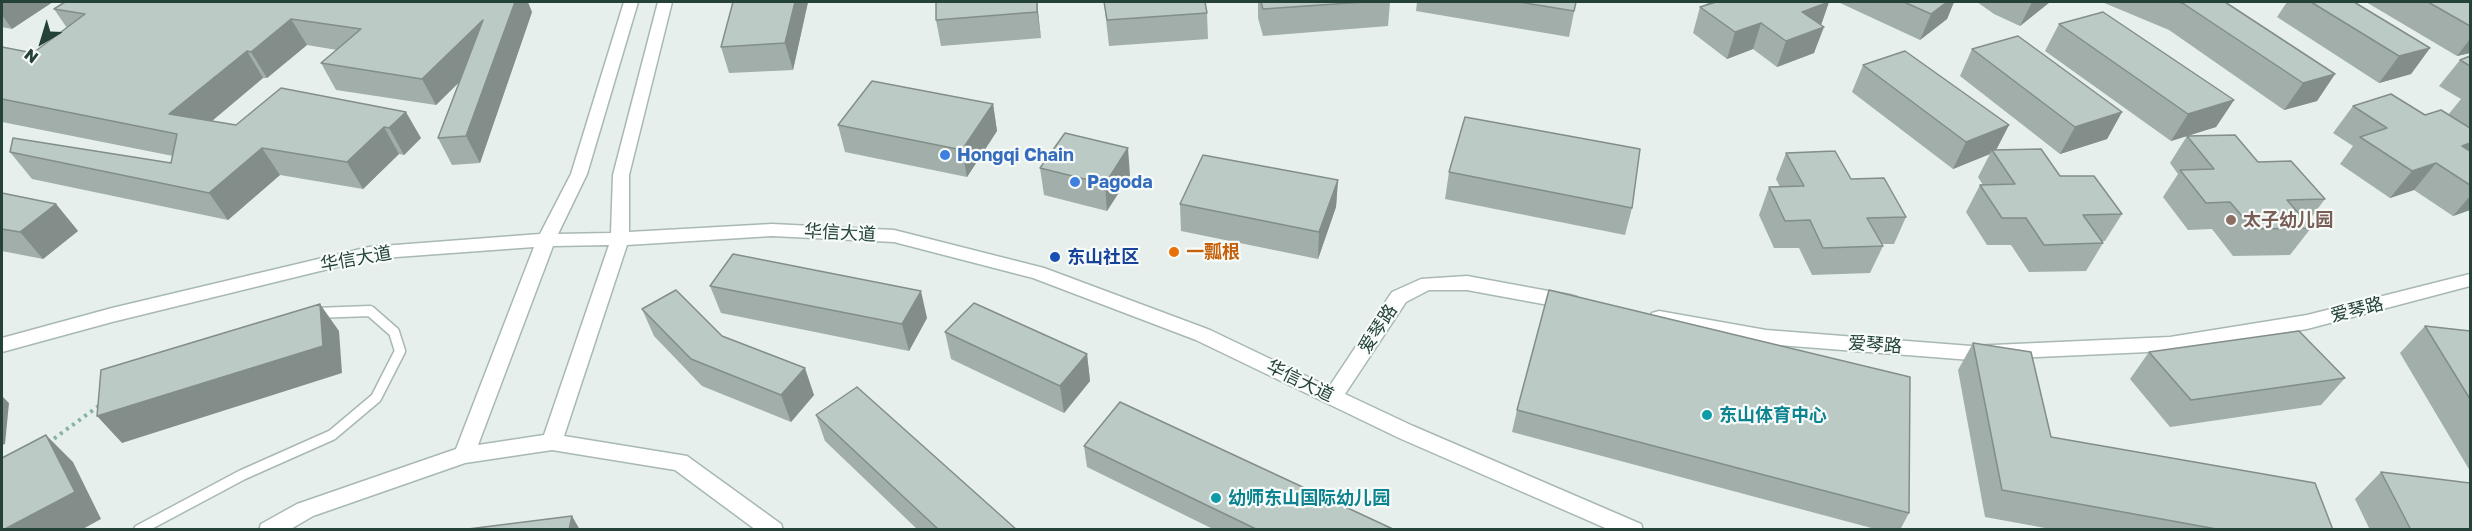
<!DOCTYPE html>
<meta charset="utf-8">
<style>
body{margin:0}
#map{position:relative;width:2472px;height:531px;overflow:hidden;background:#e6efeb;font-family:"Golos Text",sans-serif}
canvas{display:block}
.frame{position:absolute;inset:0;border:3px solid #24423a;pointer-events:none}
.north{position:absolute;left:12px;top:12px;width:60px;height:60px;-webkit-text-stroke:4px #f7fbf9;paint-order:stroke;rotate:218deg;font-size:16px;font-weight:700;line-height:24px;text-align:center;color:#24423a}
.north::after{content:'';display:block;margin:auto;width:21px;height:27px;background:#24423a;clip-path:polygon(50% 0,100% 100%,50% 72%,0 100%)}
</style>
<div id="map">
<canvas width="2472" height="531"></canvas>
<div class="frame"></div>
<div class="north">N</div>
</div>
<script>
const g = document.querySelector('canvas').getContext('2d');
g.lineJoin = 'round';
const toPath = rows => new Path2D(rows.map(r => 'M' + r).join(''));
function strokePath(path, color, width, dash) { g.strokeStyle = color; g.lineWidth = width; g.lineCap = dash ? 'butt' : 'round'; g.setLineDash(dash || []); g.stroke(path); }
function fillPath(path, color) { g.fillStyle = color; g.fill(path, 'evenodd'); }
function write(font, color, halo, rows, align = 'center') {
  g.font = font + ' "Golos Text","Noto Sans SC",sans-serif'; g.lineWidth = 4.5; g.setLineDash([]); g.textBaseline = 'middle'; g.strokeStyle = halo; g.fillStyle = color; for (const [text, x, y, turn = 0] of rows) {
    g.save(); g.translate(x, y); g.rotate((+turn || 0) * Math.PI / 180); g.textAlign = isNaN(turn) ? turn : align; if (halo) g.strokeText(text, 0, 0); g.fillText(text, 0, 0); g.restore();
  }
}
const path = toPath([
 [48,443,100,405]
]);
const service = toPath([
 [139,530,242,475,332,435,376,398,400,351,394,332,370,311,315,313]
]);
const tertiary = toPath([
 [624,2,638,2,587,174,558,234,611,233,613,175,658,2,672,2,629,175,629,232,772,224,894,230,1044,268,1210,330,1329,387,1392,292,1421,279,1467,276,1570,295,1577,297,1579,302,1577,307,1570,309,1467,290,1429,290,1406,302,1345,394,1413,426,1641,524,1643,530,1610,530,1399,438,1196,340,1033,278,894,242,772,236,627,245,564,436,687,456,781,524,783,530,756,530,675,470,552,450,465,463,313,516,289,530,259,530,261,524,297,504,456,449,534,247,369,259,112,322,2,352,2,338,112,308,369,247,540,234,571,174,624,2],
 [609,245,544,435,478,445,553,246,609,245],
 [2470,274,2470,286,2307,329,2170,351,1971,360,1766,344,1659,325,1652,323,1650,318,1652,313,1659,311,1766,330,1971,346,2170,337,2307,315,2470,274]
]);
const wall = toPath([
 [2,2,12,29,2,27],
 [808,2,793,70,729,73,721,47],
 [1037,2,1041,38,941,46,936,20],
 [1104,2,1207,13,1208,39,1109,46],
 [1258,2,1390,2,1388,26,1263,36,1258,18],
 [1417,2,1576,2,1569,37,1416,11],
 [1708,2,1829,2,1821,25,1814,53,1777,67,1753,49,1727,59,1693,33,1700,7,1707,4],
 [1838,2,1954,2,1947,19,1920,40],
 [1977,2,2050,2,2020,26,1994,14],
 [2102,2,2225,2,2335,74,2317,101,2284,110,2169,30],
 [2287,2,2354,2,2430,48,2411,74,2379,83,2277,17],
 [2366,2,2470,2,2470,53,2457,56],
 [54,9,532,12,480,163,452,165,438,138,459,82,436,105,336,90,321,63,337,50,307,45,267,78,263,78,212,121,236,125,281,88,421,138,404,155,399,154,363,189,280,175,228,220,32,179,10,152,171,163,173,156,2,122,2,47,33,53,67,28],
 [2059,24,2234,100,2216,127,2171,141,2045,51],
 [1972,49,2122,112,2107,139,2060,154,1960,76],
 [2470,56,2470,210,2453,216,2414,190,2390,198,2340,164,2353,146,2333,133,2353,106,2425,115,2448,115,2461,99,2439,86,2460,60],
 [1863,65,2009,125,1996,150,2060,176,2122,214,2105,241,2102,241,2103,243,2086,271,2029,272,2011,245,1987,245,1966,212,1980,185,1983,185,1978,177,1990,154,1953,169,1852,92],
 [993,104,997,131,967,177,845,152,838,125],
 [2187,136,2258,162,2325,199,2307,223,2311,228,2290,255,2233,256,2212,229,2188,230,2163,197,2178,174,2170,163],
 [1786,153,1851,179,1906,217,1894,244,1881,244,1883,246,1870,273,1812,275,1799,248,1774,248,1759,215,1769,187,1780,187,1776,179],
 [1040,168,1130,175,1107,211,1044,195],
 [1449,172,1632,208,1625,235,1445,199],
 [1338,180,1336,207,1318,259,1181,231,1180,204],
 [2,193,56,204,78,231,43,259,2,251],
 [710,286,927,318,909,351,721,313],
 [642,309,722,336,814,395,791,422,702,386,654,336],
 [2425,326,2470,331,2470,471,2400,353],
 [945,332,1087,354,1090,381,1064,413,951,359],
 [1973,343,2051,437,2333,530,2056,530,1985,517,1958,370],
 [2149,352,2345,378,2321,405,2170,427,2130,379],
 [1517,410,1909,513,1900,530,1879,530,1512,432],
 [816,415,1017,530,918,530,825,441],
 [1084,446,1395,530,1215,530,1087,467],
 [2381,472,2470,530,2370,530,2355,499]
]);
const shadedWall = toPath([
 [2,2,53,2,12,29,2,15],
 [515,2,528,2,532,12,480,163,466,136],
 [795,2,808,2,793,70,785,43],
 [1037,2,1039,22,1041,38,1037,12],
 [1829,2,1820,28,1802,12],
 [1947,2,1954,2,1947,19,1920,40,1931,14],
 [2032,2,2050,2,2020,26],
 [291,19,307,45,267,78,251,52],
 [483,20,495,47,436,105,422,79],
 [1761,23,1753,49,1727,59,1735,32],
 [1824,27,1814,53,1777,67,1786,41],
 [2470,39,2470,53,2457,56],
 [2430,48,2411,74,2379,83,2399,56],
 [247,51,263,78,188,141,169,114],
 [2335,74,2317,101,2284,110,2303,83],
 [2234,100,2216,127,2171,141,2188,114],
 [993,104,997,131,967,177,962,150],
 [406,112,421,138,404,155,389,128],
 [2122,112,2107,139,2060,154,2075,127],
 [2009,125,1995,152,1992,150,1990,154,1953,169,1966,142],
 [384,127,399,154,363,189,347,162],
 [2470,143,2470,156,2462,146],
 [262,148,280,175,228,220,209,193],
 [1128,148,1130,175,1107,211,1105,184],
 [2436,163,2414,190,2390,198,2412,171],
 [1338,180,1336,207,1318,259,1319,232],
 [2470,196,2470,210,2453,216],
 [56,204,78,231,43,259,20,232],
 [921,291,927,318,909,351,902,324],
 [320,304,339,331,342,373,122,443,97,416],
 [1087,354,1090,381,1064,413,1060,386],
 [805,368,814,395,791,422,781,395],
 [2,396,9,403,5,444,2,445],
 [46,435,73,462,101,519,81,530,3,530],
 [572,516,580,530,569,530]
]);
const building = toPath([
 [65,2,515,2,466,136,438,138,483,20,422,79,321,63,361,29,291,19,251,52,247,51,169,114,236,125,281,88,406,112,389,128,384,127,347,162,262,148,209,193,10,152,13,138,171,163,177,134,2,99,2,47,33,53,85,14,54,9,65,2],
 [733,2,795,2,785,43,721,47,733,2],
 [936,2,1037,2,1037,12,936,20,936,2],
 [1104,2,1205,2,1207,13,1107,20,1104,2],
 [1261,2,1364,2,1263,9,1261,2],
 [1519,2,1576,2,1574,11,1519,2],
 [1716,2,1829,2,1802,12,1824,27,1786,41,1761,23,1735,32,1700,7,1716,2],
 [1904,2,1947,2,1931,14,1904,2],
 [2179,2,2225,2,2335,74,2303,83,2184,4,2179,2],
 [2311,2,2354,2,2430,48,2399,56,2311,2],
 [2428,2,2470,2,2470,26,2428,2],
 [2103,12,2234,100,2188,114,2059,24,2103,12],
 [2018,36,2122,112,2075,127,1972,49,2018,36],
 [1905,51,2009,125,1966,142,1863,65,1905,51],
 [2470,56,2470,66,2460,60,2470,56],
 [872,81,993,104,962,150,838,125,872,81],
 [2391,94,2425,115,2441,110,2470,128,2470,143,2462,146,2470,151,2470,185,2436,163,2412,171,2360,137,2387,128,2353,106,2391,94],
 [1465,117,1640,149,1632,208,1449,172,1465,117],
 [1065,133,1128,148,1105,184,1040,168,1065,133],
 [2235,135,2258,162,2291,161,2325,199,2287,200,2311,228,2253,229,2230,202,2206,203,2180,170,2214,169,2187,136,2235,135],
 [2041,149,2060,176,2094,176,2122,214,2083,215,2103,243,2044,245,2026,218,2002,218,1980,185,2015,184,1992,150,2041,149],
 [1835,151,1851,179,1884,178,1906,217,1867,218,1883,246,1823,248,1810,220,1785,221,1769,187,1804,186,1786,153,1835,151],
 [1203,155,1338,180,1319,232,1180,204,1203,155],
 [2,193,56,204,20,232,2,229,2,193],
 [733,254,921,291,902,324,710,286,733,254],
 [676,290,722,336,805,368,781,395,691,359,642,309,676,290],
 [1549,290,1910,377,1909,513,1517,410,1549,290],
 [974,303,1087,354,1060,386,945,332,974,303],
 [320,304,323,346,97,416,101,370,320,304],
 [2425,326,2470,331,2470,399,2425,326],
 [2299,331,2345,378,2191,400,2149,352,2299,331],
 [1973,343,2031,352,2051,437,2315,483,2333,530,2222,530,2002,490,1973,343],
 [857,387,1017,530,939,530,816,415,857,387],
 [1120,402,1395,530,1258,530,1084,446,1120,402],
 [46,435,75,492,3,530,2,530,2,458,46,435],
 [2381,472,2470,483,2470,530,2411,530,2381,472],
 [572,516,569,530,460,530,572,516]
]);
const markers = [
 [945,155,6,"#3f7fe0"],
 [1075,182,6,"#3f7fe0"],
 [2231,220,6,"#8d6e63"],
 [1174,252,6,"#e8710a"],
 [1055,257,6,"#1a4fb4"],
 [1707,415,6,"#0f9aa8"],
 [1216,498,6,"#0f9aa8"]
];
const shopNames = [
 ["Hongqi Chain",957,155],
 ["Pagoda",1087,182]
];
const educationNames = [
 ["太子幼儿园",2243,220]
];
const streetNames = [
 ["华信大道",840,233,3],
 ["华信大道",356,259,-10],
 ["爱琴路",2357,310,-14],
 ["爱琴路",1378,329,-57],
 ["爱琴路",1875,345,4],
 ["华信大道",1300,381,26]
];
const foodNames = [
 ["一瓢根",1186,252]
];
const transitNames = [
 ["东山社区",1067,257]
];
const cultureNames = [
 ["东山体育中心",1719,415],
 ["幼师东山国际幼儿园",1228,498]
];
strokePath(service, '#a8b8b2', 13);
strokePath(tertiary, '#a8b8b2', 3);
strokePath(path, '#86b3a5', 4, [3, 4.5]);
strokePath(service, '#fff', 10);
fillPath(tertiary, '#fff');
fillPath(wall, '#a1aea9');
fillPath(shadedWall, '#838d89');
fillPath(building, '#bbcac4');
strokePath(building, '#838d89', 1.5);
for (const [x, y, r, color] of markers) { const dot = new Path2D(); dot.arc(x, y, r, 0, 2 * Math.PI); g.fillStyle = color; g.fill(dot); strokePath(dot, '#f7fbf9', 2); }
write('bold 18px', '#366cbe', '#f7fbf9', shopNames, 'left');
write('bold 18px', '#785e54', '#f7fbf9', educationNames, 'left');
write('18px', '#24423a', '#f7fbf9', streetNames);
write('bold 18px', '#c56008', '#f7fbf9', foodNames, 'left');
write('bold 18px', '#164399', '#f7fbf9', transitNames, 'left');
write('bold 18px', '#0d838f', '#f7fbf9', cultureNames, 'left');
</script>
